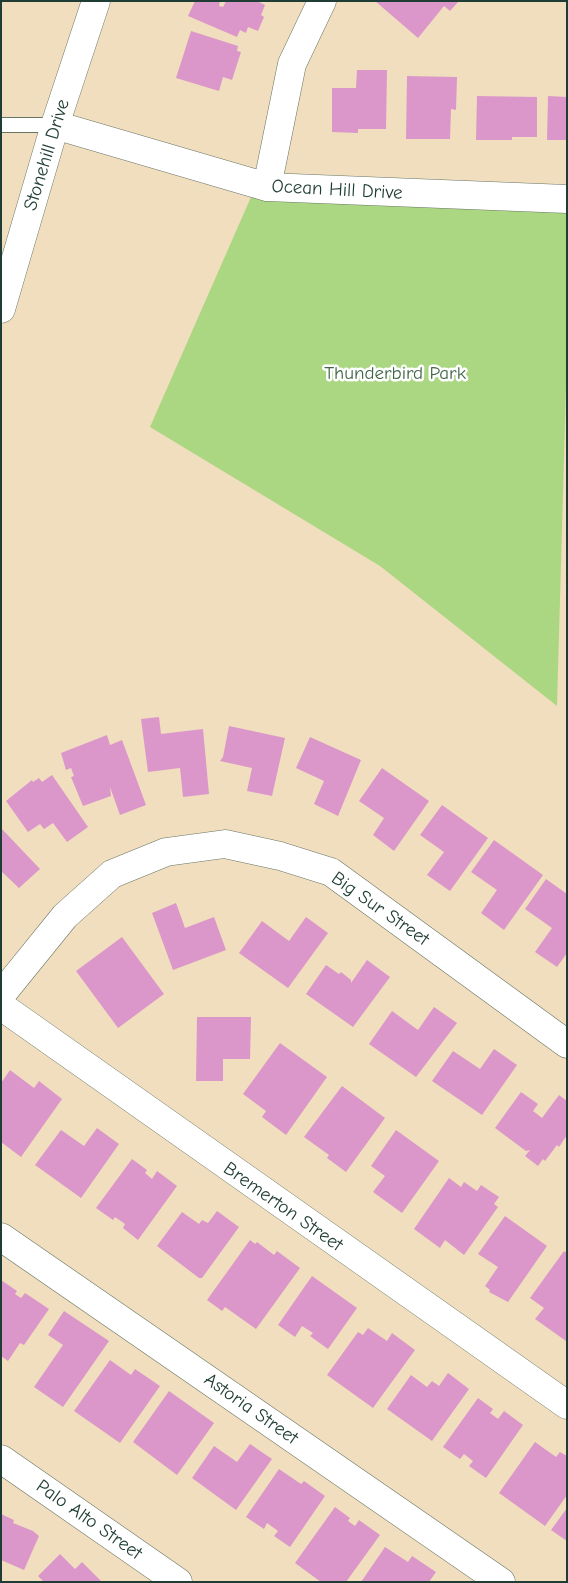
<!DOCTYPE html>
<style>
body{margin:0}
#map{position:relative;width:568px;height:1583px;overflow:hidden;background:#f0debe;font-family:"Comic Neue",sans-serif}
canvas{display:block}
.frame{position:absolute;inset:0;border:2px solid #1f3d34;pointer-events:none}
</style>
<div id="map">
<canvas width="568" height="1583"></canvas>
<div class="frame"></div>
</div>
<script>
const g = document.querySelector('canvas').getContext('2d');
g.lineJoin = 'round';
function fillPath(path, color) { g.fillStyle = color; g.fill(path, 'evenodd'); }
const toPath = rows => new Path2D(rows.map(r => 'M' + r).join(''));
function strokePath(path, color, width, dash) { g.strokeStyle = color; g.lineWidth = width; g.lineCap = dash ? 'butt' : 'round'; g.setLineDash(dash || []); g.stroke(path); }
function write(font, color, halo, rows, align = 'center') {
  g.font = font + ' "Comic Neue",sans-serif'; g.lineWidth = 5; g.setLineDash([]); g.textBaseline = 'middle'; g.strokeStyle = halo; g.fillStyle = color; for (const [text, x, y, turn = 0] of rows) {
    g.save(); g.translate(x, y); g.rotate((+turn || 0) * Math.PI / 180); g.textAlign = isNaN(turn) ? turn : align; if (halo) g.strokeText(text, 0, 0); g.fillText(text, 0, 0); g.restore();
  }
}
const green = toPath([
 [251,197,567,211,567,352,557,706,380,566,150,427]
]);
const building = toPath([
 [195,1,220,1,219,6,223,7,226,1,257,1,265,5,261,15,264,17,258,31,248,27,246,33,240,30,237,37,188,16],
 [375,1,459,1,450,11,444,6,418,38],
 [191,31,238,46,237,51,241,52,232,80,223,77,219,91,176,78],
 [357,70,387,70,386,129,358,129,358,133,332,132,332,88,356,88],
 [407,76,457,77,456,110,451,109,450,139,406,139],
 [477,96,537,97,537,137,512,137,512,140,476,140],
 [548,96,567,97,567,140,547,140],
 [159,717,161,734,203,729,209,794,183,797,180,768,148,772,141,719],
 [229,726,285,738,272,796,247,791,252,768,220,761,223,757],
 [107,735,110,745,122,740,146,805,120,815,110,787,111,796,83,806,71,777,74,776,71,768,66,770,61,753],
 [310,737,361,760,338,816,314,804,324,781,296,768],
 [382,768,429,801,394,851,373,835,384,818,359,801],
 [52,775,88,827,67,842,53,823,44,829,40,824,28,832,6,801,32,780,33,782,39,778,42,782],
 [442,805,488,838,450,891,427,875,444,852,420,835],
 [1,828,40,869,19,888,1,871],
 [494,840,543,875,504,930,481,913,497,890,471,872],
 [546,879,567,894,567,953,557,967,535,952,552,928,525,909],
 [176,903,185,928,214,917,226,950,173,970,152,913],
 [306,917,328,933,288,988,239,953,262,921,289,941],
 [122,937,164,994,118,1028,76,971],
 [367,960,390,977,353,1027,306,994,326,965,339,974,341,972,351,980,351,983],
 [434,1007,457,1023,416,1077,369,1044,392,1011,418,1030],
 [197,1017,251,1017,250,1059,223,1059,223,1081,196,1081],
 [280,1043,327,1077,286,1135,262,1117,266,1111,243,1094],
 [494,1049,517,1065,482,1115,432,1081,453,1051,480,1069],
 [10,1070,34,1088,39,1081,62,1099,21,1157,1,1142,1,1083],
 [342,1086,385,1118,346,1172,327,1158,329,1155,304,1137],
 [521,1092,538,1104,533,1111,542,1118,559,1095,567,1101,567,1135,559,1147,557,1145,545,1161,543,1159,538,1166,525,1156,530,1150,526,1151,495,1128],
 [97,1128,119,1144,81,1198,35,1165,61,1130,84,1146],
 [396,1130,439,1161,402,1213,373,1192,385,1176,371,1166],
 [132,1159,147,1170,145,1173,152,1179,157,1171,177,1186,138,1240,123,1228,125,1224,115,1217,113,1220,96,1208],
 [449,1178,461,1187,464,1182,477,1191,481,1185,499,1197,494,1204,498,1207,464,1255,445,1240,440,1248,414,1229],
 [217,1211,239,1227,202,1278,199,1278,157,1246,182,1212,199,1224,202,1220,208,1223],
 [505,1216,547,1246,508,1302,489,1292,490,1290,485,1286,498,1267,478,1254],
 [250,1240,255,1244,257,1242,274,1255,277,1251,300,1268,256,1329,225,1307,222,1311,207,1300],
 [564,1251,567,1253,566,1341,535,1319,544,1308,530,1298],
 [312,1276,357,1308,328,1349,310,1336,313,1333,302,1326,295,1337,278,1325],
 [1,1280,17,1291,15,1294,21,1298,25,1293,49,1309,24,1345,20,1343,8,1361,1,1356],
 [64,1311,109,1341,63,1407,34,1387,63,1345,48,1335],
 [368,1328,387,1341,392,1333,415,1350,373,1408,327,1375,358,1332,363,1335],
 [110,1360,131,1375,135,1369,160,1386,120,1443,74,1411],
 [448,1373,469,1389,432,1441,387,1409,411,1375,427,1387,432,1381,439,1386],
 [169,1391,214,1423,177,1475,133,1442],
 [478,1398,493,1409,490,1413,498,1419,504,1411,523,1425,486,1478,469,1466,473,1461,464,1454,460,1459,443,1447],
 [535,1442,556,1457,560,1452,567,1456,567,1495,545,1526,499,1493],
 [250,1444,272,1459,236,1510,192,1478,214,1446,237,1462],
 [279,1469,301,1484,304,1481,325,1496,290,1547,274,1536,278,1531,267,1523,264,1529,246,1517],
 [335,1507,350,1518,348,1521,355,1526,359,1520,380,1535,346,1582,321,1582,295,1563],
 [567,1508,567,1541,551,1530],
 [1,1514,14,1520,13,1523,33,1531,39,1536,24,1570,1,1560],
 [385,1547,408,1562,412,1556,436,1572,429,1582,361,1582],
 [60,1554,75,1569,82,1562,102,1582,44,1582,38,1576]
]);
const lane = toPath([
 [1,125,55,125]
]);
const street = toPath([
 [55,125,267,187,567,199],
 [267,187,292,64,322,1],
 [1,995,65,916,112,874,166,852,225,844,280,856,331,872,567,1044],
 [1,1006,567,1405],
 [1,1237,501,1582],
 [1,1459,178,1582]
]);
const secondary = toPath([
 [1,309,55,125,96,1]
]);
const streetNames = [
 ["Stonehill Drive",47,155,-73],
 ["Ocean Hill Drive",337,190,3],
 ["Big Sur Street",380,909,35],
 ["Bremerton Street",283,1207,35],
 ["Astoria Street",251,1409,35],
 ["Palo Alto Street",89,1520,35]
];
const parkNames = [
 ["Thunderbird Park",395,374]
];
fillPath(green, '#acd782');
fillPath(building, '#db97c9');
strokePath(lane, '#687564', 16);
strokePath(street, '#687564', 29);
strokePath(secondary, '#687564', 29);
strokePath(lane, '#fff', 14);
strokePath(street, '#fff', 28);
strokePath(secondary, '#fff', 28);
write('19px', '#1f3d34', '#fff', streetNames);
write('19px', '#426448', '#fff', parkNames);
</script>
